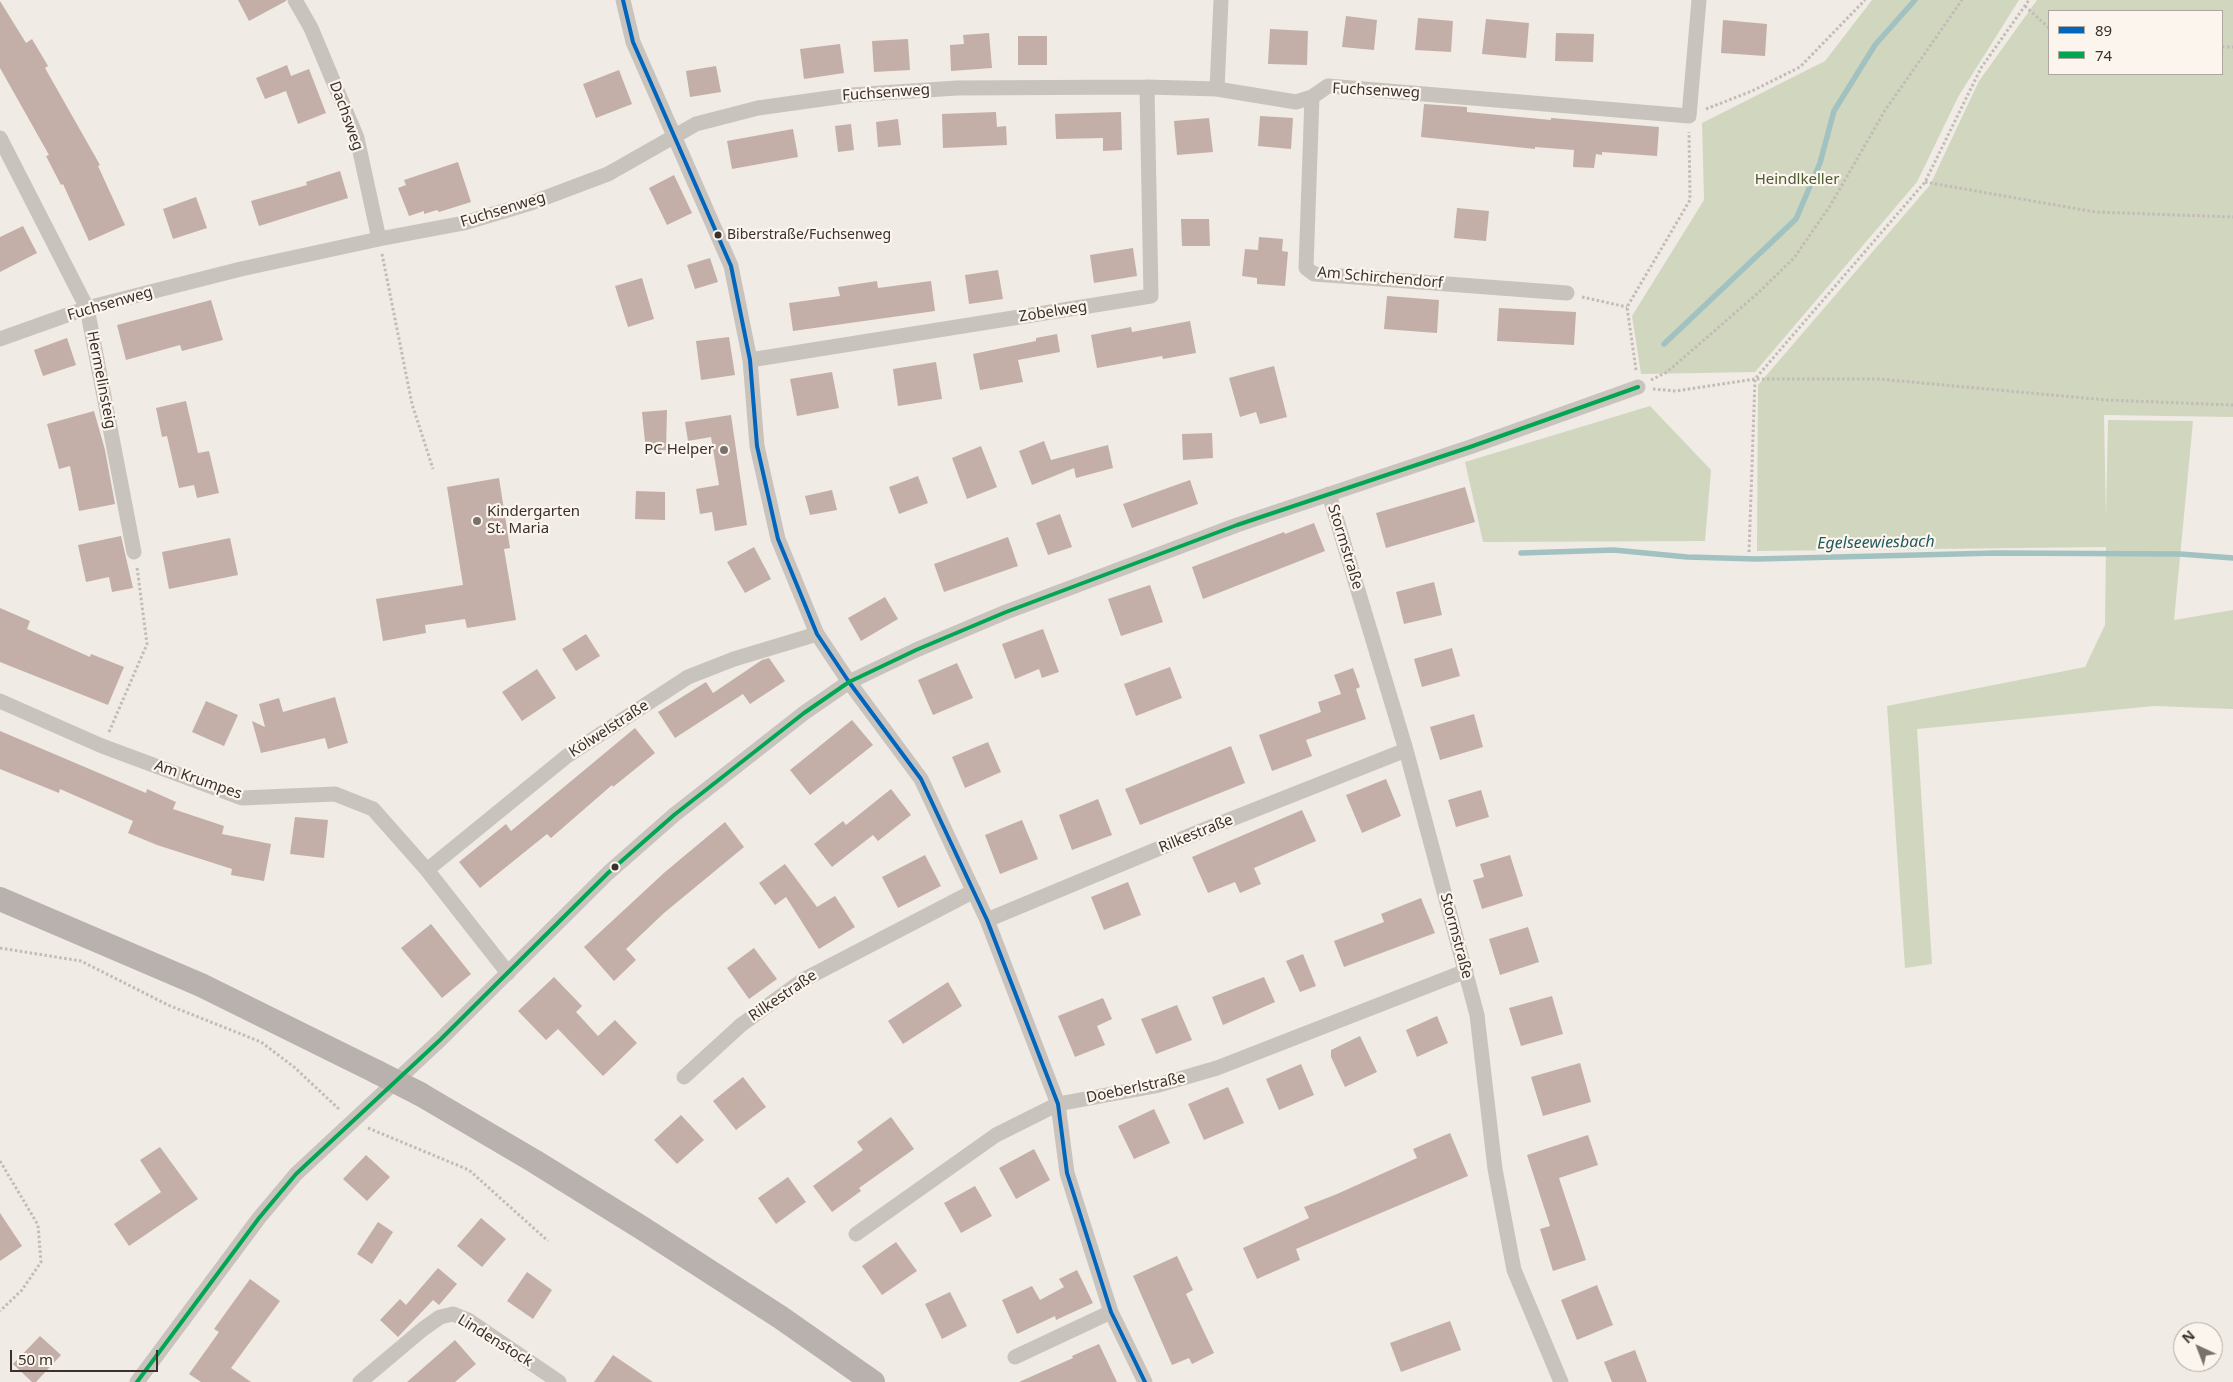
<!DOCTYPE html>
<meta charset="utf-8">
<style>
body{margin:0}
#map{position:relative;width:2233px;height:1382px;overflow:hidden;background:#f0ebe5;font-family:"Noto Sans",sans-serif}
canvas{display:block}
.legend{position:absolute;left:2048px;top:10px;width:175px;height:65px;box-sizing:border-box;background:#fbf5ee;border:1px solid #aea6a0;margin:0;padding:6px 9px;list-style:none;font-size:15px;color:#3b302b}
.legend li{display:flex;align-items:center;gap:10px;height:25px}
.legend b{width:25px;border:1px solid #aea6a0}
.north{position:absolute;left:2173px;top:1322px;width:50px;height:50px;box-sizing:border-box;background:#fbf5ee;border:1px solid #aea6a0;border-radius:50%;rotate:317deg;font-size:14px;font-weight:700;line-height:20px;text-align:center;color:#3b302b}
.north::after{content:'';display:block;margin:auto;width:18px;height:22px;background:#7a716c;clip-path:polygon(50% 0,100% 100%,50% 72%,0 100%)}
.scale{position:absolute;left:10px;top:1350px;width:148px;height:22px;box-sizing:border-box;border:2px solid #3b302b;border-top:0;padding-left:6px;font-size:15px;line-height:18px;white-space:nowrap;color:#3b302b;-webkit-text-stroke:4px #fbf5ee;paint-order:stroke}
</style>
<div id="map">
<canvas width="2233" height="1382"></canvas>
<ul class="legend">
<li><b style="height:6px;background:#0065bd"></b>89</li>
<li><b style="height:6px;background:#00a651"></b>74</li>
</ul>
<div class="north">N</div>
<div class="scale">50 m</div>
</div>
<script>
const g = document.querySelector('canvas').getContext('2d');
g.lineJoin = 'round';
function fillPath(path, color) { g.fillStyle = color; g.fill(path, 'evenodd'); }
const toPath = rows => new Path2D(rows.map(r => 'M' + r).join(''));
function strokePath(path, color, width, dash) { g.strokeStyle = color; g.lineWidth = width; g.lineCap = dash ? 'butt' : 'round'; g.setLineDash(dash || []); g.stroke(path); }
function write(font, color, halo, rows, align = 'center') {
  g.font = font + ' "Noto Sans",sans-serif'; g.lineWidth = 4.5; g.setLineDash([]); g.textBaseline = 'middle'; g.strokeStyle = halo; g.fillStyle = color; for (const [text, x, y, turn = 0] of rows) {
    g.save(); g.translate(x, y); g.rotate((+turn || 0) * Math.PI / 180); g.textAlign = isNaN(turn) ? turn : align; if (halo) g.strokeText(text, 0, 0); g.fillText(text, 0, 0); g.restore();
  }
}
const green = toPath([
 [1872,0,2019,0,1958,97,1917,182,1755,372,1641,374,1632,316,1704,200,1702,123,1825,61],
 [2037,0,2233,0,2233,417,2104,415,2106,518,2108,420,2193,421,2174,620,2233,610,2233,709,2154,706,1917,729,1932,964,1905,968,1887,706,2085,667,2105,625,2106,547,1757,551,1758,385,1930,185,1979,81],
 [2222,11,2222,74,2049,74,2049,11],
 [1650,406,1711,470,1705,541,1483,542,1465,462]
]);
const stream = toPath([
 [1664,344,1796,219,1820,163,1834,111,1875,45,1915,0],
 [1521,553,1614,550,1687,557,1757,559,1997,553,2180,554,2233,558]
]);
const building = toPath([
 [238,0,286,0,286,1,249,21],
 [0,1,26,43,32,39,48,66,45,68,100,165,98,166,125,225,89,241,63,184,61,185,46,156,49,155,0,68],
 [1346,16,1377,20,1374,50,1342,47],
 [1418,18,1453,21,1451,52,1415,50],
 [1486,19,1529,23,1526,58,1482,54],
 [1723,20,1767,24,1765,56,1721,53],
 [1270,29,1308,31,1307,65,1268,64],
 [989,33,992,68,951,71,950,45,964,44,963,35],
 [1556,33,1594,34,1593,62,1555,61],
 [1018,36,1047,36,1047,65,1018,65],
 [908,39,910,70,874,72,872,41],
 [840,44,844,73,804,79,800,49],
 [287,65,291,76,309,69,326,113,298,124,286,91,265,99,256,78],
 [716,66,721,92,690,97,686,71],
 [619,70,632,104,596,118,583,84],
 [1424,104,1467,107,1467,112,1551,120,1551,118,1659,127,1657,156,1602,152,1602,155,1596,154,1594,168,1573,167,1574,150,1535,147,1535,149,1421,137],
 [996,112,997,127,1006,126,1007,145,943,148,942,114],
 [1121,112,1122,150,1103,151,1103,138,1056,139,1055,114],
 [1260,116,1293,118,1291,149,1258,146],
 [1209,118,1213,152,1177,155,1174,121],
 [898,119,901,145,878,147,876,122],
 [851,124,854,150,838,152,835,126],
 [793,129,798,157,732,169,727,141],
 [458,162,471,202,439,212,437,210,424,214,424,211,409,216,398,188,406,185,404,180],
 [340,171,348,198,259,226,251,201,307,185,306,182],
 [674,175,692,213,667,225,649,188],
 [196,197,207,228,173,239,163,209],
 [1457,208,1489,211,1486,241,1454,238],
 [1181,219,1209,219,1210,246,1182,246],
 [23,226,37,253,0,272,0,237],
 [1259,237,1283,239,1282,251,1288,252,1285,286,1257,284,1257,278,1242,276,1245,249,1258,250],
 [1133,248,1137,276,1094,283,1090,255],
 [710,258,718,282,695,289,687,265],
 [998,270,1003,299,969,304,965,275],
 [642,278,654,319,628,327,615,286],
 [877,281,878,288,931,281,935,311,793,331,789,303,840,296,838,287],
 [1387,296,1439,300,1437,333,1384,329],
 [211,300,223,340,182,351,180,345,126,360,117,325],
 [1499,308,1576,312,1574,345,1497,341],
 [1190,321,1196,353,1163,359,1162,356,1097,368,1091,335,1131,327,1132,332],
 [1057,334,1060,352,1018,360,1023,382,980,390,973,354,1036,341,1036,338],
 [729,337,735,375,701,380,696,341],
 [67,338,76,365,43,376,34,350],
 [936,362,942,399,898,406,893,369],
 [1274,366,1287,417,1260,424,1256,412,1240,417,1229,378],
 [832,372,839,408,797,416,790,379],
 [186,401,198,453,209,451,219,493,197,498,194,485,179,488,167,436,162,437,156,408],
 [667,410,666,450,646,452,642,412],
 [94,411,105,450,115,504,79,511,70,466,59,469,47,424],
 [731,415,747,525,715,531,712,512,700,514,696,489,719,485,711,437,688,441,685,422],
 [1212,433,1213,458,1183,460,1182,434],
 [1044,441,1051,460,1108,445,1113,468,1076,478,1074,468,1032,485,1019,451],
 [981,446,997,487,967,499,952,458],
 [918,476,928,503,899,514,889,487],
 [499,478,510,548,504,549,516,620,467,628,465,619,425,625,426,633,383,641,376,599,463,585,447,487],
 [1190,480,1198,504,1132,528,1123,504],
 [1465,487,1475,522,1386,548,1376,513],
 [832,490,837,510,810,515,805,496],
 [636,491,665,492,665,520,635,519],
 [1060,514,1072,547,1048,555,1036,523],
 [1314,523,1325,551,1203,599,1192,567,1284,532,1285,534],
 [121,536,133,588,112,592,109,577,86,582,78,545],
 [1008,537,1018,566,944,592,934,564],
 [230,538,238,575,169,589,162,552],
 [754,547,771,579,745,593,727,562],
 [1434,582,1442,615,1404,624,1396,592],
 [1150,585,1163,622,1121,636,1108,599],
 [885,597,898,619,861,641,848,618],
 [0,608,30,621,27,629,90,657,91,654,124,667,108,705,0,662],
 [1043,629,1059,672,1042,678,1039,669,1015,679,1002,644],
 [586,634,600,656,576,671,562,649],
 [1452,648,1460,676,1422,687,1414,659],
 [769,658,785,681,750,704,743,694,675,738,658,712,706,682,713,693,762,660],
 [957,663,973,698,933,715,918,680],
 [1170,667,1182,698,1136,716,1124,684],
 [1353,668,1360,687,1356,689,1366,719,1306,740,1312,756,1272,771,1259,735,1321,712,1318,702,1341,694,1334,675],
 [537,669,556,698,522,721,502,692],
 [335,697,348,743,328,749,325,738,261,753,252,721,265,727,259,704,279,698,283,712],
 [206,701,238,715,224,746,192,732],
 [1474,714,1483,747,1440,760,1430,727],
 [852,720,873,745,810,795,790,770],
 [635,728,655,753,613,787,612,785,551,838,547,834,480,888,459,862,506,824,511,831],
 [0,731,146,793,147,789,176,802,173,809,224,826,222,834,271,844,264,881,231,875,232,869,157,845,128,833,133,821,60,789,59,793,0,769],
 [988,742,1001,772,965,788,952,757],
 [1231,746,1245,783,1140,825,1125,789],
 [1386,779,1401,816,1362,833,1346,795],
 [891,789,911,815,878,841,873,835,832,867,814,844,843,821,846,825],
 [1481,790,1489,817,1456,827,1448,800],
 [1098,799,1112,835,1072,850,1059,815],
 [1302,810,1316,841,1254,868,1261,884,1240,893,1235,882,1208,893,1192,857],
 [295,817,328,820,324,858,290,854],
 [1022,820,1038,859,1000,874,985,835],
 [725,822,744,847,664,913,626,949,636,960,614,981,584,947,665,872],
 [925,855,941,886,898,908,882,877],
 [1510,855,1523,896,1482,909,1473,880,1484,877,1480,864],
 [785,864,817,907,835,896,855,927,819,949,786,897,775,905,759,883],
 [1128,882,1141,915,1104,930,1091,897],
 [1421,898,1435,933,1344,967,1334,941,1384,922,1381,914],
 [431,924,471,974,442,998,401,948],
 [1528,927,1539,962,1500,975,1489,939],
 [754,948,777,979,749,999,727,968],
 [1303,954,1316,986,1300,992,1286,961],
 [554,977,582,1006,576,1012,598,1036,615,1020,637,1043,603,1076,558,1029,546,1040,518,1011],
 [1264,977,1275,1002,1223,1025,1212,997],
 [948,982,962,1006,903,1044,888,1021],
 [1552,996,1563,1034,1521,1046,1509,1008],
 [1103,998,1112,1019,1097,1026,1105,1045,1075,1057,1058,1016],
 [1177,1005,1192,1040,1156,1054,1141,1019],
 [1437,1016,1448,1043,1417,1057,1406,1030],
 [1360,1036,1377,1072,1345,1087,1331,1057,1331,1050],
 [1580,1063,1591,1102,1543,1116,1531,1077],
 [1301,1064,1314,1095,1279,1110,1266,1079],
 [743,1077,766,1107,736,1130,713,1101],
 [1228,1087,1244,1123,1204,1140,1188,1104],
 [1154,1109,1170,1143,1134,1159,1118,1126],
 [681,1115,704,1140,677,1164,654,1140],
 [891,1117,914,1149,859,1188,861,1191,832,1212,813,1186,863,1150,857,1142],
 [1450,1133,1468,1176,1296,1249,1300,1260,1257,1279,1243,1248,1309,1218,1304,1207,1337,1194,1417,1158,1413,1149],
 [1588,1135,1598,1165,1559,1178,1586,1260,1553,1271,1540,1229,1550,1226,1527,1155],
 [160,1147,198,1199,129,1246,114,1224,161,1192,140,1160],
 [1034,1149,1050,1180,1016,1199,999,1168],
 [366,1155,390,1177,367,1201,343,1179],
 [788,1177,806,1202,776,1224,758,1198],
 [975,1186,992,1216,961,1233,944,1203],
 [0,1213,22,1246,0,1261],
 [481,1218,506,1239,482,1267,457,1246],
 [378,1222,393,1232,372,1264,357,1254],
 [896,1242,917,1271,882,1295,862,1266],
 [1177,1256,1193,1290,1186,1294,1214,1353,1192,1364,1189,1358,1172,1365,1133,1276],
 [438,1268,457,1284,439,1305,433,1300,398,1337,380,1320,400,1299,406,1305],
 [1077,1270,1093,1303,1056,1320,1055,1316,1017,1334,1002,1300,1032,1286,1040,1300,1064,1287,1059,1279],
 [527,1272,552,1290,533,1319,507,1301],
 [250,1279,280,1301,231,1368,251,1382,201,1382,189,1374,219,1332,214,1329],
 [1597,1285,1613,1325,1577,1340,1561,1300],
 [950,1292,967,1326,942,1339,925,1304],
 [1450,1321,1461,1350,1401,1372,1390,1343],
 [40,1336,61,1355,36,1382,32,1382,13,1364],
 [455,1340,476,1364,455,1382,407,1382],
 [1099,1344,1117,1382,1019,1382,1073,1358,1072,1356],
 [1635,1350,1647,1382,1612,1382,1604,1362],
 [613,1355,653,1382,594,1382]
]);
const path = toPath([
 [2025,6,2049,28],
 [2222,47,2233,47],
 [1706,109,1752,91,1800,67,1865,0],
 [1925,182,2095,212,2233,217],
 [382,254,412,404,433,469],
 [1582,297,1627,307],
 [1636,370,1627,307,1690,200,1689,132],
 [1651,380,1667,372,1758,293,1794,258,1830,206,1884,112,1962,0],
 [1653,389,1676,391,1755,379,1879,379,2106,400,2233,405],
 [1749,552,1755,379,1925,182,1981,68,2029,0],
 [109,732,147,644,137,567],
 [0,948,81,961,168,1005,261,1042,294,1067,340,1110],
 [368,1128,469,1170,548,1241],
 [0,1161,38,1225,41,1262,22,1290,0,1311]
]);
const street = toPath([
 [295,0,311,28,357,138,379,239],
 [623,0,633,42,731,266,750,360,757,446,778,539,817,634,849,682,921,779,987,920,1058,1104,1067,1173,1111,1312,1145,1382],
 [1217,89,1221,0],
 [1312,97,1306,268,1314,274,1567,293],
 [0,138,87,308,134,552],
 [0,339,87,308,241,269,379,239,464,223,531,203,608,174,696,124,758,108,851,95,957,88,1147,87,1217,89,1296,102,1312,97,1328,86,1689,116,1699,0],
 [750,360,1151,296,1147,87],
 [1329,494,1406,750,1477,1015,1495,1169,1514,1270,1561,1382],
 [0,701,102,746,242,798,335,794,373,809,427,870,508,973],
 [427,870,567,756,688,677,734,659,817,634],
 [987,920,1196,833,1406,750],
 [684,1077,741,1025,803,980,974,891],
 [856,1234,996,1135,1058,1104,1155,1086,1217,1068,1466,971],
 [1015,1357,1111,1312],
 [137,1382,259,1218,296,1174,440,1040,608,873,674,815,804,713,849,682,916,650,1006,612,1237,525,1470,447,1638,387],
 [360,1382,423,1329,440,1317,453,1314,468,1320,559,1382]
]);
const primary = toPath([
 [0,899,201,985,377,1072],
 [420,1094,534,1161,642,1228,780,1317,873,1382]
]);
const primaryBridge = toPath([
 [377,1072,420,1094]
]);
const bus1 = toPath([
 [623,0,633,42,731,266,750,360,757,446,778,539,817,634,849,682,921,779,987,920,1058,1104,1067,1173,1111,1312,1145,1382]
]);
const bus2 = toPath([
 [137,1382,259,1218,296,1174,440,1040,608,873,674,815,804,713,849,682,916,650,1006,612,1237,525,1470,447,1638,387]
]);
const markers = [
 [718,235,4.5,"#3b302b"],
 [724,450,5,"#7a716c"],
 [477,521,5,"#7a716c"],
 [615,867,4.5,"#3b302b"]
];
const busNames = [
 ["Biberstraße/Fuchsenweg",727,235]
];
const streetNames = [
 ["Fuchsenweg",1376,91,3],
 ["Fuchsenweg",886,93,-4],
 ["Dachsweg",346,116,70],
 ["Fuchsenweg",503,210,-17],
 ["Am Schirchendorf",1380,278,5],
 ["Fuchsenweg",110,304,-16],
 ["Zobelweg",1053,312,-9],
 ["Hermelinsteig",101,380,79],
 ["Stormstraße",1345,547,73],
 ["Kölwelstraße",609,729,-33],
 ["Am Krumpes",198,780,19],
 ["Rilkestraße",1196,834,-22],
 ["Stormstraße",1456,936,75],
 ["Rilkestraße",783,996,-34],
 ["Doeberlstraße",1136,1088,-12],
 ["Lindenstock",495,1341,32]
];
const parkNames = [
 ["Heindlkeller",1797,180]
];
const poiNames = [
 ["PC Helper",714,450],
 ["Kindergarten",487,512,"left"],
 ["St. Maria",487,529,"left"]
];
const waterNames = [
 ["Egelseewiesbach",1876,543,-1]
];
fillPath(green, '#d1d6bf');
strokePath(stream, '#a1c2c1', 5.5);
fillPath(building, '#c3afa7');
strokePath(path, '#c2bbb6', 3, [2.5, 2.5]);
strokePath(street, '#c9c3be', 15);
strokePath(primary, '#b8b1ad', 24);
strokePath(primaryBridge, '#b8b1ad', 24);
strokePath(bus1, '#0065bd', 4);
strokePath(bus2, '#00a651', 4);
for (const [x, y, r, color] of markers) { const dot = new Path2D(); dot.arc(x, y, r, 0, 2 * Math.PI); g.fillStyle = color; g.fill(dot); strokePath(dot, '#fbf5ee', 2); }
write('14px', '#3b302b', '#fbf5ee', busNames, 'left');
write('15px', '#3b302b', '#fbf5ee', streetNames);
write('15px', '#4a5a2e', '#fbf5ee', parkNames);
write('15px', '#3b302b', '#fbf5ee', poiNames, 'right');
write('italic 16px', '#1f5a5e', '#fbf5ee', waterNames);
</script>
